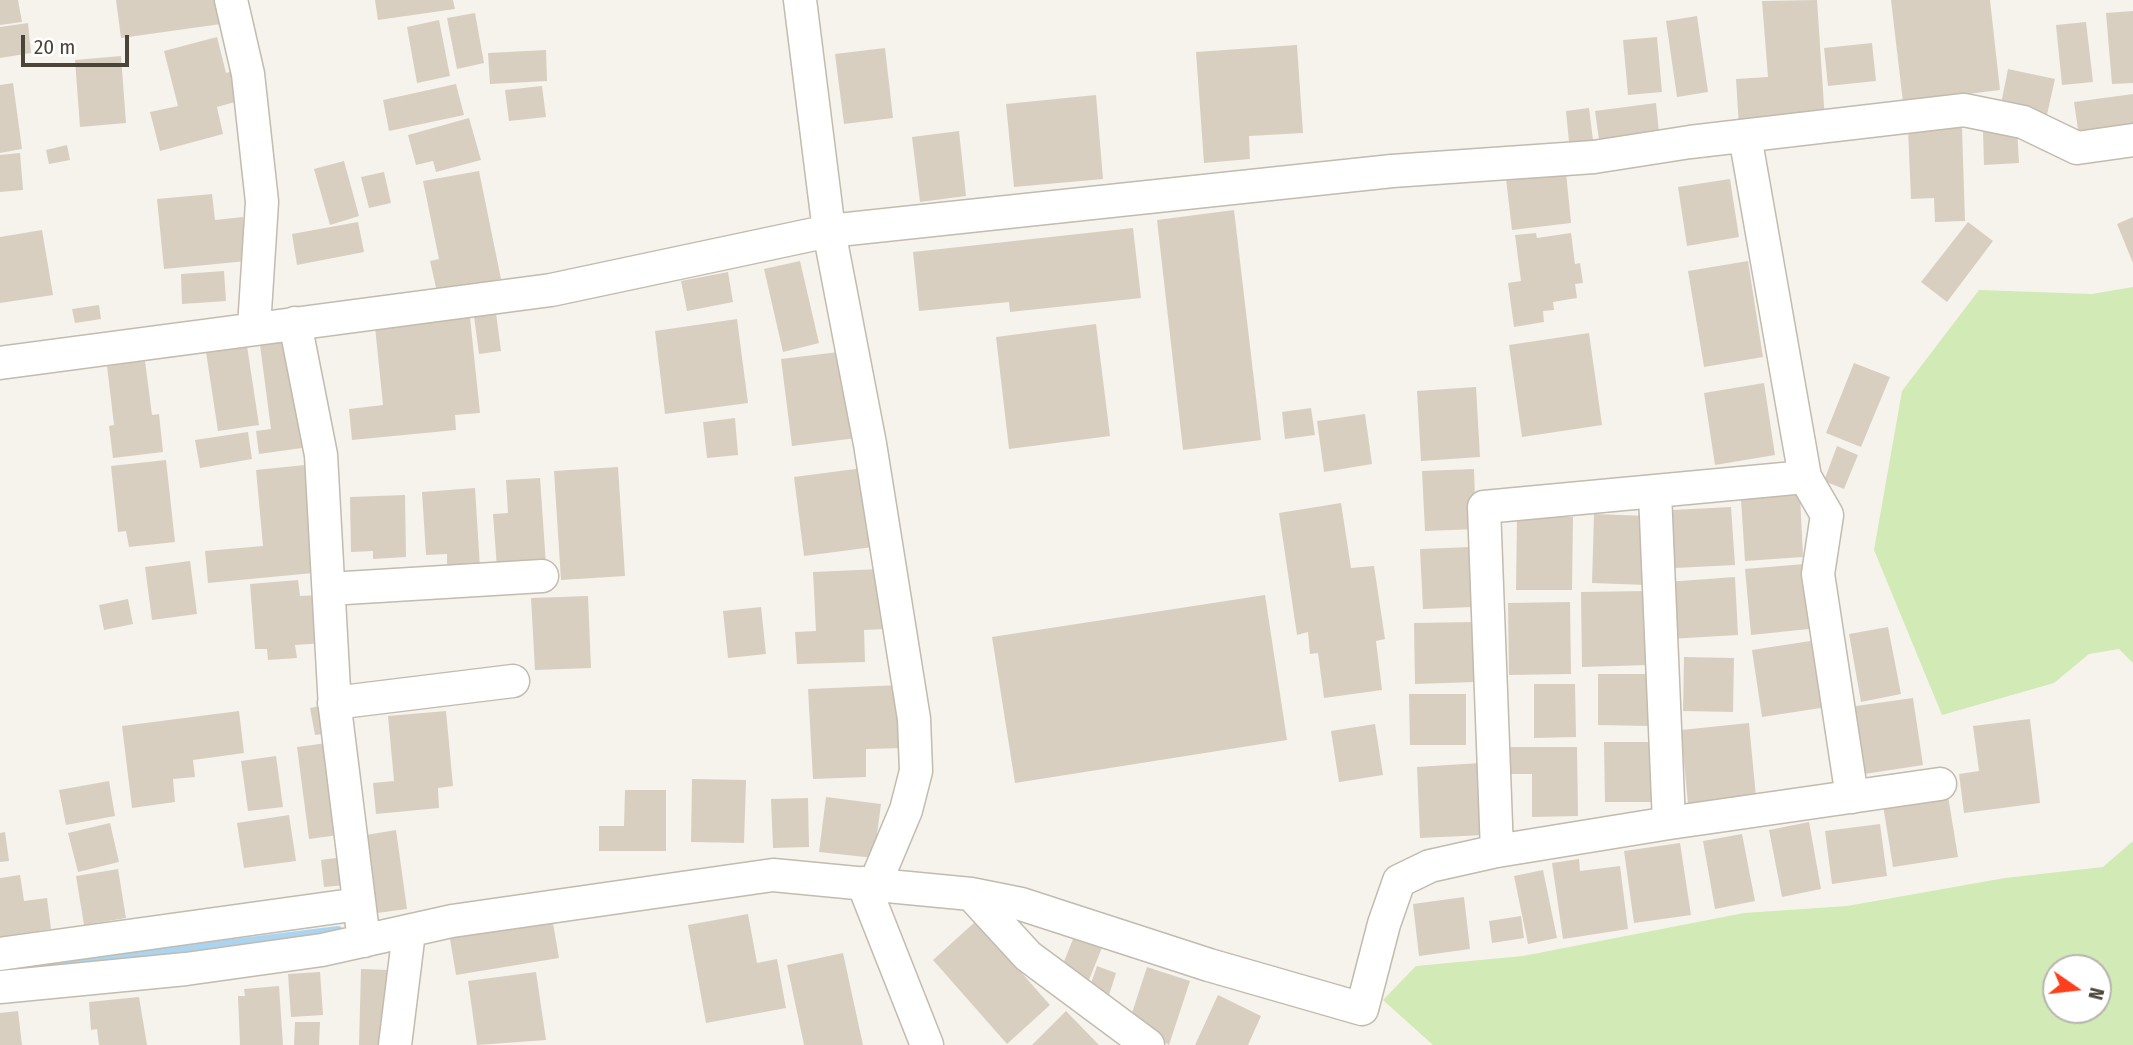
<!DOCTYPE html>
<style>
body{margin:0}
#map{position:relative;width:2133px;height:1045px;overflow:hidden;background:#f6f3ec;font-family:"Fira Sans Condensed",sans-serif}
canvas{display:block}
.north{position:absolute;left:2042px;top:954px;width:70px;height:70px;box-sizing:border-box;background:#fff;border:2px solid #b7b4b0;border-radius:50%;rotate:104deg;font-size:19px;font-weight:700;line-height:28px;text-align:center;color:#4b4439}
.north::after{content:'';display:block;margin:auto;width:24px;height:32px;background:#fc3f1d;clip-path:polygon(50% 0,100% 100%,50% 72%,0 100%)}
.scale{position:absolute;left:21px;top:35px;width:108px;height:32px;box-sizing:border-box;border:4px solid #4b4439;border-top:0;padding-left:9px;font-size:21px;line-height:24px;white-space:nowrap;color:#4b4439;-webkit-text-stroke:5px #fff;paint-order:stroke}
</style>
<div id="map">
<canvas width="2133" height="1045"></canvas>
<div class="north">N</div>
<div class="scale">20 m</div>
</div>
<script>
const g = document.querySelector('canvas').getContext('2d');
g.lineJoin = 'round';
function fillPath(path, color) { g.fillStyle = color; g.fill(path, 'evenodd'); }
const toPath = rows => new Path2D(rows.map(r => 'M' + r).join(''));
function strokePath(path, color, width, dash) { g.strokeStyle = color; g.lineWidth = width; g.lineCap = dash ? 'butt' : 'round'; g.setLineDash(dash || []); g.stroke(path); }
const green = toPath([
 [2133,287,2133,663,2119,649,2089,654,2054,683,1942,715,1874,550,1902,391,1979,290,2092,294],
 [2133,841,2133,1045,1433,1045,1383,1000,1416,966,1523,956,1744,913,1847,906,2005,878,2103,867],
 [2098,968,2098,1010,2056,1010,2056,968]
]);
const stream = toPath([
 [49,967,338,931]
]);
const building = toPath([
 [0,0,18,0,22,22,0,25],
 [116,0,217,0,221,24,121,38],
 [375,0,453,0,455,9,378,20],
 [1817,0,1825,121,1739,127,1736,79,1768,77,1762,1],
 [1891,0,1990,0,2000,90,1903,102],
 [2133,11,2133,83,2112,84,2106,13],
 [475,13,484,63,457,69,447,18],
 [1697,16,1708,92,1677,97,1666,21],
 [439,20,450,76,417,83,407,27],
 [2086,22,2093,82,2062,85,2056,25],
 [28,23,31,53,0,58,0,27],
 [217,37,226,73,235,70,242,100,217,107,223,134,160,151,150,112,178,106,164,51],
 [1657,37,1662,92,1628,95,1623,40],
 [1872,43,1876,81,1828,86,1824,48],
 [1297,45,1303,133,1249,136,1250,159,1204,163,1196,52],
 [885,48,893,118,844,124,835,54],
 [546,50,547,81,490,84,488,53],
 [121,56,126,123,80,127,75,60],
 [2008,69,2055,79,2046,119,2000,109],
 [13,83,22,149,0,153,0,85],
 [456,84,464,115,389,131,383,100],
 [542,86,546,117,509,121,505,90],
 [2133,94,2133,128,2079,136,2074,102],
 [1096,95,1103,179,1014,187,1006,104],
 [1656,103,1659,133,1599,140,1595,111],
 [1589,108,1593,140,1569,142,1566,111],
 [469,118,481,160,436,172,433,161,416,165,408,135],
 [1962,128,1965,221,1935,222,1934,198,1911,199,1908,129],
 [2017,129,2019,163,1984,165,1983,131],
 [959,131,966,196,920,202,912,137],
 [67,145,70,160,49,164,46,150],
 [20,153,23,190,0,192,0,155],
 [344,161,359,216,330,225,314,169],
 [479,171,501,279,437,292,430,261,439,259,423,181],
 [384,172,391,203,369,208,361,177],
 [1566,172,1571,223,1512,230,1506,179],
 [1730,179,1739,237,1687,246,1678,187],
 [212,194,215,220,243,217,247,261,164,269,157,199],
 [1234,210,1261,440,1183,450,1157,220],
 [2133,217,2133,263,2117,224],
 [358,222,364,252,297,265,292,234],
 [1968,222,1993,241,1947,302,1921,282],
 [1133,228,1141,298,1010,312,1009,302,919,311,913,252],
 [42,230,53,295,0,303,0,237],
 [1536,233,1537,238,1571,233,1575,264,1580,263,1583,283,1575,284,1577,298,1553,302,1554,310,1543,311,1544,322,1514,327,1508,283,1521,281,1515,235],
 [800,261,819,343,783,352,764,269],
 [1748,261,1763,357,1704,367,1688,271],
 [224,271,226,301,182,304,181,274],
 [728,272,733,302,687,311,681,281],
 [99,305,101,319,75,323,72,309],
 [496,313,501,351,479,354,474,316],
 [470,317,480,413,455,415,456,430,352,440,349,409,383,405,375,327],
 [737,319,748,403,665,414,655,331],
 [1096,324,1110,436,1009,449,996,337],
 [1589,333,1602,425,1522,437,1509,345],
 [295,341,309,447,259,454,256,431,271,429,260,345],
 [247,346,259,425,218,431,206,352],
 [847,351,857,438,792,446,781,359],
 [145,361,152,415,159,414,163,452,113,458,109,426,114,425,107,366],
 [1854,363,1890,377,1861,447,1826,433],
 [1764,383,1775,455,1715,465,1704,393],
 [1476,387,1480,457,1421,461,1417,391],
 [1311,408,1315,435,1285,439,1282,412],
 [1365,414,1372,464,1324,472,1317,421],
 [735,418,738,455,707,458,703,422],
 [248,432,252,459,200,468,195,440],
 [1837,446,1858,455,1844,489,1824,481],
 [166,460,175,542,129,547,126,531,118,532,111,466],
 [305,465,309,509,318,543,310,544,313,573,208,583,205,551,263,546,256,470],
 [618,467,625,576,561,580,554,471],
 [863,468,873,547,804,556,794,477],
 [1474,469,1476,529,1425,531,1422,471],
 [540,478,546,565,497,568,493,514,508,513,506,480],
 [475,488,480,568,464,569,464,564,447,565,447,554,426,555,422,492],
 [405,495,406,557,373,559,373,551,351,552,350,497],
 [1800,495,1803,557,1745,561,1741,499],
 [1341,503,1351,568,1374,566,1385,639,1376,641,1382,690,1324,698,1318,653,1310,654,1308,632,1297,635,1279,513],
 [1731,507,1735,565,1675,568,1672,510],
 [1594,514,1649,516,1647,585,1592,583],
 [1517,517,1573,517,1572,590,1516,590],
 [1470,547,1472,607,1423,609,1420,549],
 [190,561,197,614,152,620,145,567],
 [1804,564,1809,629,1751,635,1745,569],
 [881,569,884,629,864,630,865,662,797,664,795,632,816,631,813,572],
 [1735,577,1738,635,1669,639,1666,582],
 [298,580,300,596,320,595,324,643,295,645,297,658,268,660,267,649,255,649,250,584],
 [1647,591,1648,665,1582,667,1581,592],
 [1265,595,1287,740,1015,783,992,637],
 [588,596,591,668,535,670,531,598],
 [128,599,133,624,104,630,99,605],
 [1570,602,1571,674,1509,675,1508,603],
 [761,607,766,654,728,658,723,611],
 [1474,622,1476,682,1415,684,1414,623],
 [1888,627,1901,694,1861,702,1849,634],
 [1817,640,1827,707,1762,717,1752,650],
 [1684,657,1734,658,1733,712,1683,711],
 [1598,674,1648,674,1648,726,1598,725],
 [1534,684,1575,684,1576,737,1534,738],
 [900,685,903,748,866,749,866,777,813,779,808,689],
 [1409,694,1466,694,1466,745,1410,745],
 [1913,698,1923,765,1858,775,1849,707],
 [325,705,330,733,315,735,310,708],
 [239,711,244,753,193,760,195,777,173,779,175,802,132,808,122,726],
 [446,711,453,786,438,788,439,808,376,814,373,783,394,781,388,716],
 [2030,719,2040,803,1964,813,1959,774,1979,771,1973,726],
 [1749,723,1756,797,1688,804,1681,730],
 [1375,724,1383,775,1339,782,1331,731],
 [1604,742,1652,742,1652,802,1605,802],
 [327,743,339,835,309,839,297,747],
 [1505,747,1577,747,1578,816,1532,817,1532,774,1505,774],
 [276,756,283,807,248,811,241,761],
 [1480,763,1484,835,1420,838,1417,767],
 [692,779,746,780,744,843,691,842],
 [109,781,115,816,66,825,59,790],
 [625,790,666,790,666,851,599,851,599,826,624,826],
 [1947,790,1958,857,1893,867,1882,799],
 [826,797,881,804,874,858,819,852],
 [808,798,809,847,773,848,771,799],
 [289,815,296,861,244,868,237,823],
 [1809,822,1821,889,1782,897,1769,830],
 [110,823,119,862,78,872,68,833],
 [1880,824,1887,876,1832,884,1825,831],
 [396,830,407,909,377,913,366,835],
 [5,832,9,861,0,862,0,833],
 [1742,834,1755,901,1715,909,1703,841],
 [1680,843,1691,915,1634,923,1624,851],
 [343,857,346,885,324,887,321,860],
 [1579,859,1580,871,1620,866,1628,929,1563,939,1552,863],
 [118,869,126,918,84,925,76,876],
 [1543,870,1557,938,1528,944,1514,876],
 [20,875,24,901,47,898,51,929,0,937,0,878],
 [1464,897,1470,949,1419,956,1413,904],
 [748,914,757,963,777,959,786,1008,706,1023,688,925],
 [1521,916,1524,938,1492,943,1489,921],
 [552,917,559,958,456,975,449,933],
 [976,921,1050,1005,1007,1044,933,960],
 [1075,934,1103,945,1087,985,1059,974],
 [843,953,863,1045,804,1045,787,965],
 [1097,966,1116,973,1109,995,1089,989],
 [1147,967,1190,981,1169,1045,1130,1019],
 [361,969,391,970,388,1045,359,1045],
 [320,972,323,1015,291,1017,288,974],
 [536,972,546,1040,477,1045,468,981],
 [279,986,283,1045,240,1045,238,996,245,996,244,989],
 [1218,995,1261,1016,1248,1045,1195,1045],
 [139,997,147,1045,99,1045,97,1029,91,1030,89,1002],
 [18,1011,22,1045,0,1045,0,1013],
 [1066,1011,1099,1045,1032,1045],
 [295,1022,320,1022,319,1045,294,1045]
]);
const street = toPath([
 [231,0,248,74,262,202,254,327],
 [800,0,829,231,870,444,914,719,916,771,906,810,875,884],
 [1745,136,1805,477,1827,515,1818,574,1852,797],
 [295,323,321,455,335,708,364,941],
 [0,363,551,290,829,231,1392,171,1594,157,1690,142,1964,110,2023,122,2077,148,2133,140],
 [1655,493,1669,823],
 [329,589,542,576],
 [334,703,513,681],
 [1497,851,1484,507,1805,477],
 [863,883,927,1045],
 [971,894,1028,956,1148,1045],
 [0,954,359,904],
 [0,987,186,969,322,950,452,921,773,875,971,894,1021,904,1209,965,1362,1009,1384,924,1399,881,1430,866,1497,851,1669,823,1940,784],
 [395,1045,409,932]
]);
fillPath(green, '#d2eab5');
strokePath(stream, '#a9d4f2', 10);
fillPath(building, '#d8cfc1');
strokePath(street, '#c2bbae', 35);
strokePath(street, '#fff', 32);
</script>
